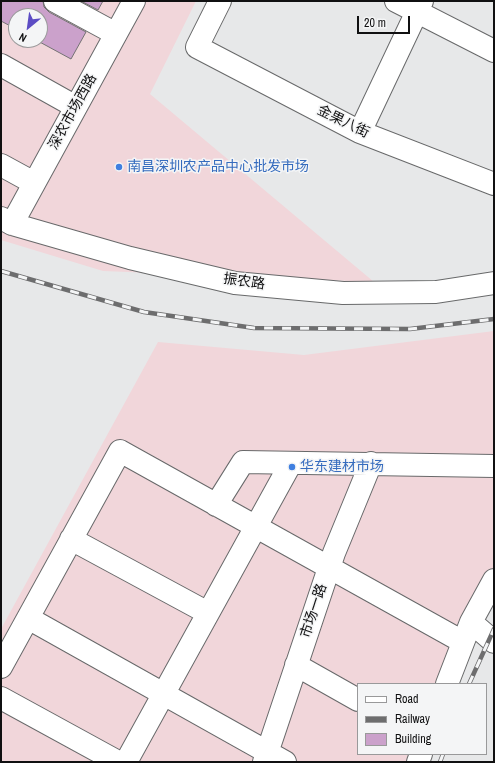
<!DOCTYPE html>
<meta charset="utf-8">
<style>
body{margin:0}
#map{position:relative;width:495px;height:763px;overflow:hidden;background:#e7e8e9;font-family:"Archivo Narrow",sans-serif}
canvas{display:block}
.frame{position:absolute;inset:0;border:2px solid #101011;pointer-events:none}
.legend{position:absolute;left:357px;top:683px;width:130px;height:72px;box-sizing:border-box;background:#f4f5f6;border:1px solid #99999a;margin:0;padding:5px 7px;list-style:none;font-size:12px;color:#101011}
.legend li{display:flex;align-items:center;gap:8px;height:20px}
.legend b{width:20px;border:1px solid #99999a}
.north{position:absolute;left:8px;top:8px;width:40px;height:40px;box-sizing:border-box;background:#f4f5f6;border:1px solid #99999a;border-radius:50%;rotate:209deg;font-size:11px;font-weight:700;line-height:16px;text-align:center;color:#101011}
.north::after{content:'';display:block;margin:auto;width:14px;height:18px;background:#5c4cc4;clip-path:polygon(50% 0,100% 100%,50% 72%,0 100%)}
.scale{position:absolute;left:357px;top:16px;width:53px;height:18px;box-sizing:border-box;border:2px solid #101011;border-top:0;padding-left:5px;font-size:12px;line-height:14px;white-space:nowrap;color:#101011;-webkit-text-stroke:3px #f4f5f6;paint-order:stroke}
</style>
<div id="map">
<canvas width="495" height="763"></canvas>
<div class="frame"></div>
<ul class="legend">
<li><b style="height:5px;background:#fff"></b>Road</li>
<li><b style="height:5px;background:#6d6d6e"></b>Railway</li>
<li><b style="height:11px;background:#cba1cb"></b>Building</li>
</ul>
<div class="north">N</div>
<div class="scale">20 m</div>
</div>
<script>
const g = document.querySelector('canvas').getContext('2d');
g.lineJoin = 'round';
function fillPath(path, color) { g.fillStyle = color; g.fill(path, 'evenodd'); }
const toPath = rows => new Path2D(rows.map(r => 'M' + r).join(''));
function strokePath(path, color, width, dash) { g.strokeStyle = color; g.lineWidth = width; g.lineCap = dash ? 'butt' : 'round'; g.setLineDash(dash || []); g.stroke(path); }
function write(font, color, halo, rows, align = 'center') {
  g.font = font + ' "Archivo Narrow","Noto Sans SC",sans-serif'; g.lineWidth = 3; g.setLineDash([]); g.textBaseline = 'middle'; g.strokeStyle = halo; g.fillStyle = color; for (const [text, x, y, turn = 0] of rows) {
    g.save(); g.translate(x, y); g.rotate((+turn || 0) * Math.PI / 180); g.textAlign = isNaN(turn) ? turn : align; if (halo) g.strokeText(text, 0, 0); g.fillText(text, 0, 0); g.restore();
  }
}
const commercial = toPath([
 [1,1,196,1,150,94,374,282,103,271,1,240],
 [16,16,40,16,40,40,16,40],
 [494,331,494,578,446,684,358,684,358,754,421,754,419,762,1,762,1,629,158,342,304,355]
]);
const building = toPath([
 [1,1,43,1,44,7,49,12,86,32,71,59,36,40,40,40,40,16,16,16,16,29,1,21,1,1],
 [81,1,103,1,98,10,81,1]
]);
const minor = toPath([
 [55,1,116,34],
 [220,1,197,47,360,132,494,184],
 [396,1,494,51],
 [1,65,76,107],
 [360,132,422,1],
 [1,165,34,183],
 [1,218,12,224,130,258,235,283,343,293,436,292,494,283],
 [12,224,134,1],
 [216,505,243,462,494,466],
 [71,539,208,613],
 [28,618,285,762],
 [471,622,494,642],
 [296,665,358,700],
 [1,667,120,451,463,642],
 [447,684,471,622,494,580],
 [1,698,118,762],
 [126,762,291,463],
 [264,762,334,553,371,463],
 [418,762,421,754]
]);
const rail = toPath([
 [1,271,144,312,254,328,410,329,494,319],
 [469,684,494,629],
 [440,762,443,754]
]);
const markers = [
 [119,167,4,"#3f7fe0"],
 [292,467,4,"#3f7fe0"]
];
const streetNames = [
 ["深农市场西路",73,112,-61],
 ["金果八街",343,122,26],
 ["振农路",244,282,8],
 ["市场一路",314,611,-72]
];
const shopNames = [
 ["南昌深圳农产品中心批发市场",127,167],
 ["华东建材市场",300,467]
];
fillPath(commercial, '#f1d6da');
fillPath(building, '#cba1cb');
strokePath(building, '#747374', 1);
strokePath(minor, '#68696a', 24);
strokePath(minor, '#fff', 22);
strokePath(rail, '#6d6d6e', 4.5);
strokePath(rail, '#f4f5f6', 3, [9]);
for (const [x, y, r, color] of markers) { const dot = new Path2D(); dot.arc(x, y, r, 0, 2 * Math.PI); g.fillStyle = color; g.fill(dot); strokePath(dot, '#f4f5f6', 1.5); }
write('14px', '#101011', '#f4f5f6', streetNames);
write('14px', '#366cbe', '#f4f5f6', shopNames, 'left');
</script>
